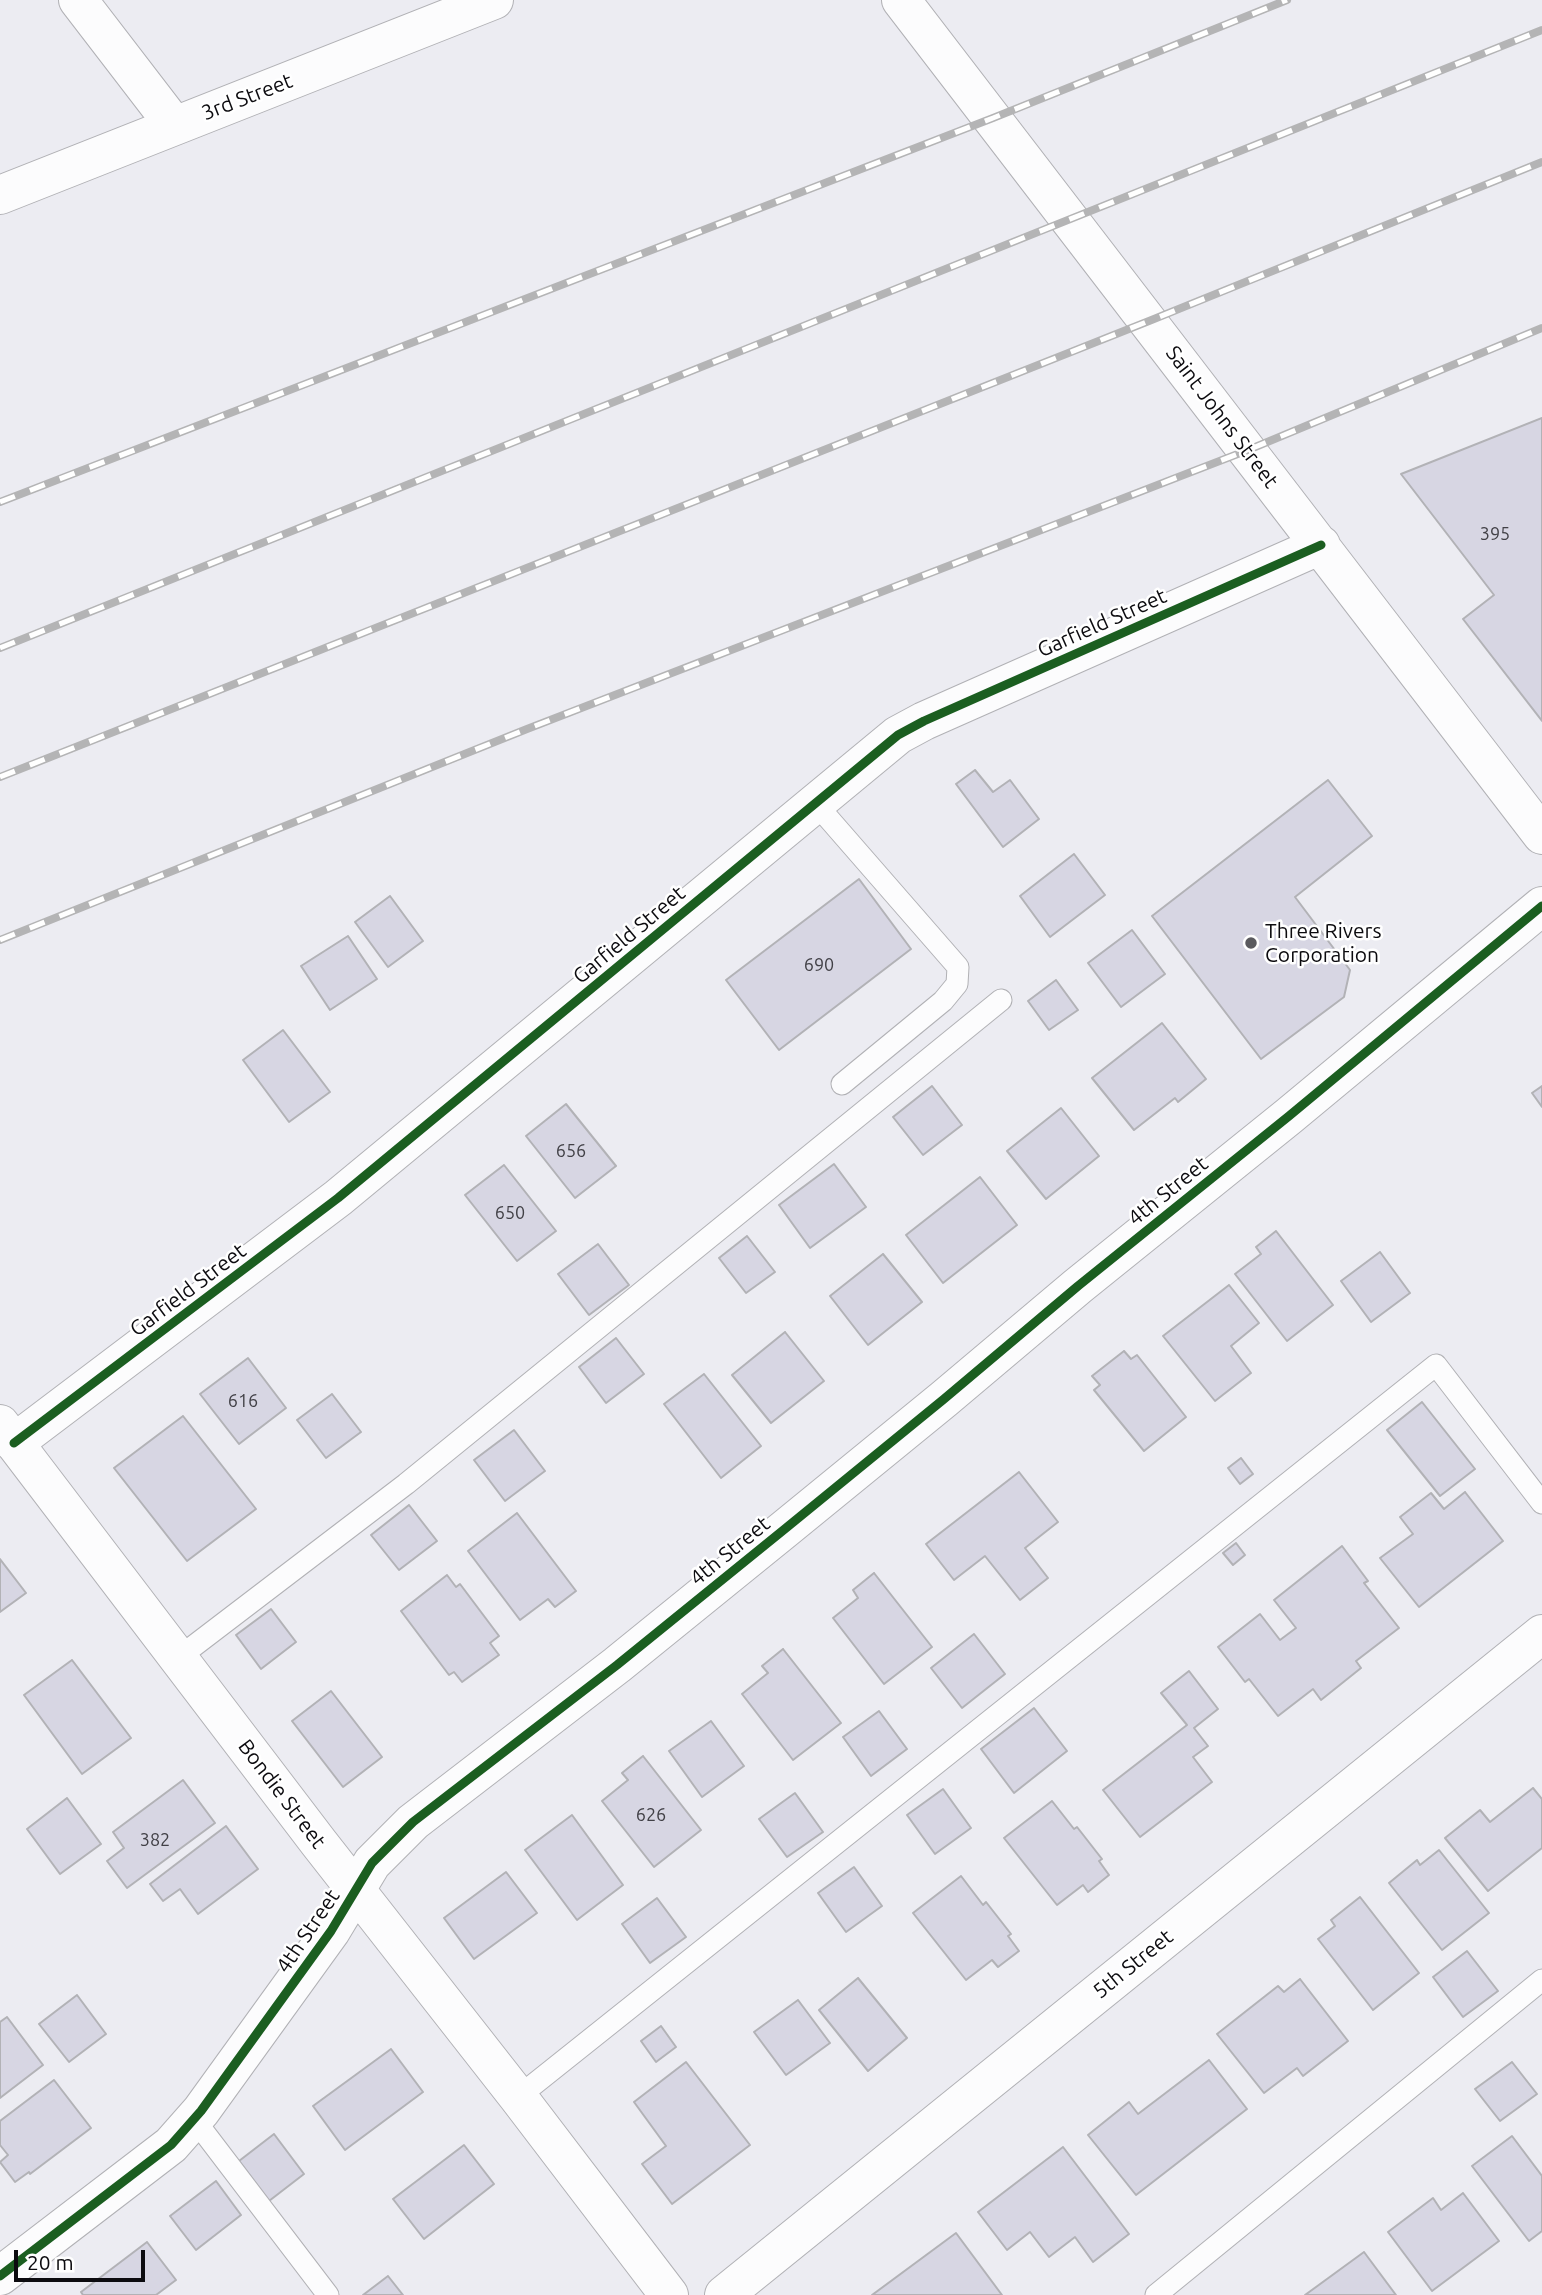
<!DOCTYPE html>
<style>
body{margin:0}
#map{position:relative;width:1542px;height:2295px;overflow:hidden;background:#ececf2;font-family:Ubuntu,sans-serif}
canvas{display:block}
.scale{position:absolute;left:14px;top:2250px;width:131px;height:32px;box-sizing:border-box;border:4px solid #0c0b0f;border-top:0;padding-left:9px;font-size:21px;line-height:24px;white-space:nowrap;color:#0c0b0f;-webkit-text-stroke:5px #fff;paint-order:stroke}
</style>
<div id="map">
<canvas width="1542" height="2295"></canvas>
<div class="scale">20 m</div>
</div>
<script>
const g = document.querySelector('canvas').getContext('2d');
g.lineJoin = 'round';
function fillPath(path, color) { g.fillStyle = color; g.fill(path, 'evenodd'); }
const toPath = rows => new Path2D(rows.map(r => 'M' + r).join(''));
function strokePath(path, color, width, dash) { g.strokeStyle = color; g.lineWidth = width; g.lineCap = dash ? 'butt' : 'round'; g.setLineDash(dash || []); g.stroke(path); }
function write(font, color, halo, rows, align = 'center') {
  g.font = font + ' Ubuntu,sans-serif'; g.lineWidth = 5; g.setLineDash([]); g.textBaseline = 'middle'; g.strokeStyle = halo; g.fillStyle = color; for (const [text, x, y, turn = 0] of rows) {
    g.save(); g.translate(x, y); g.rotate((+turn || 0) * Math.PI / 180); g.textAlign = isNaN(turn) ? turn : align; if (halo) g.strokeText(text, 0, 0); g.fillText(text, 0, 0); g.restore();
  }
}
const building = toPath([
 [1542,418,1542,721,1463,619,1494,595,1401,474,1542,418],
 [975,770,993,792,1010,780,1039,819,1003,847,956,784,975,770],
 [1328,780,1372,836,1295,897,1350,970,1344,997,1261,1059,1152,916,1328,780],
 [1074,854,1105,895,1050,937,1020,896,1074,854],
 [859,879,911,949,779,1050,726,980,859,879],
 [390,896,423,941,388,967,355,922,390,896],
 [1132,930,1165,974,1121,1007,1088,963,1132,930],
 [348,936,377,979,330,1010,301,966,348,936],
 [1056,980,1078,1010,1049,1030,1028,1001,1056,980],
 [1162,1023,1206,1079,1178,1102,1175,1098,1134,1130,1092,1078,1162,1023],
 [283,1030,330,1092,289,1122,243,1060,283,1030],
 [932,1086,962,1125,923,1155,893,1117,932,1086],
 [1542,1086,1542,1107,1532,1093,1542,1086],
 [566,1104,616,1166,575,1198,526,1136,566,1104],
 [1061,1108,1099,1156,1046,1199,1007,1151,1061,1108],
 [834,1164,866,1207,810,1248,779,1205,834,1164],
 [504,1165,556,1231,517,1261,465,1195,504,1165],
 [980,1177,1017,1225,943,1283,906,1235,980,1177],
 [1276,1231,1333,1305,1287,1341,1235,1274,1261,1254,1256,1247,1276,1231],
 [747,1236,775,1272,746,1293,719,1258,747,1236],
 [598,1244,629,1285,589,1315,558,1274,598,1244],
 [1380,1252,1410,1293,1371,1322,1341,1281,1380,1252],
 [883,1254,922,1302,868,1345,830,1296,883,1254],
 [1229,1285,1259,1323,1231,1346,1251,1373,1215,1401,1163,1336,1229,1285],
 [785,1332,824,1381,771,1423,732,1375,785,1332],
 [616,1338,644,1374,606,1403,579,1367,616,1338],
 [1124,1351,1131,1359,1137,1355,1186,1417,1144,1451,1094,1390,1100,1385,1092,1376,1124,1351],
 [248,1358,286,1408,239,1444,200,1394,248,1358],
 [704,1374,761,1446,721,1478,664,1404,704,1374],
 [332,1394,361,1432,326,1458,297,1420,332,1394],
 [1422,1402,1475,1469,1440,1496,1387,1430,1422,1402],
 [183,1416,256,1509,187,1561,114,1468,183,1416],
 [514,1430,545,1471,505,1501,474,1460,514,1430],
 [1241,1458,1253,1474,1240,1484,1228,1468,1241,1458],
 [1019,1472,1058,1522,1025,1548,1048,1578,1020,1600,985,1556,954,1580,926,1544,1019,1472],
 [1465,1492,1503,1541,1419,1607,1380,1558,1413,1534,1400,1517,1431,1493,1444,1509,1465,1492],
 [409,1505,437,1541,399,1570,371,1535,409,1505],
 [517,1513,576,1591,555,1607,548,1599,520,1620,468,1551,517,1513],
 [1236,1543,1245,1555,1233,1565,1223,1553,1236,1543],
 [1342,1546,1368,1581,1364,1583,1399,1628,1356,1661,1361,1668,1321,1700,1313,1689,1278,1716,1249,1679,1245,1682,1218,1647,1260,1614,1280,1640,1296,1628,1274,1600,1342,1546],
 [0,1559,26,1593,0,1612,0,1559],
 [874,1573,932,1647,884,1684,833,1618,858,1598,853,1590,874,1573],
 [447,1575,456,1587,460,1584,499,1636,490,1643,499,1655,462,1682,454,1672,449,1675,401,1611,447,1575],
 [271,1609,296,1642,261,1669,236,1635,271,1609],
 [974,1634,1005,1674,962,1708,931,1668,974,1634],
 [783,1649,841,1723,793,1760,742,1694,768,1673,762,1666,783,1649],
 [72,1660,131,1738,82,1774,24,1695,72,1660],
 [1189,1671,1218,1709,1194,1728,1208,1746,1193,1757,1212,1782,1140,1837,1103,1790,1187,1725,1161,1693,1189,1671],
 [331,1691,382,1757,343,1787,292,1721,331,1691],
 [1034,1708,1067,1751,1014,1793,981,1749,1034,1708],
 [879,1711,907,1749,871,1776,843,1737,879,1711],
 [711,1721,744,1766,702,1797,669,1751,711,1721],
 [643,1756,701,1830,654,1867,602,1801,628,1780,622,1773,643,1756],
 [183,1780,215,1823,127,1888,107,1861,124,1848,113,1832,183,1780],
 [1533,1788,1542,1799,1542,1848,1488,1891,1445,1838,1480,1810,1490,1822,1533,1788],
 [943,1789,971,1828,935,1854,907,1815,943,1789],
 [795,1793,823,1832,787,1857,759,1819,795,1793],
 [67,1798,101,1844,60,1874,27,1829,67,1798],
 [1052,1801,1074,1829,1077,1827,1102,1859,1099,1861,1109,1875,1088,1892,1083,1885,1057,1905,1004,1838,1052,1801],
 [572,1815,623,1885,577,1920,525,1850,572,1815],
 [226,1826,258,1869,198,1914,180,1889,163,1901,150,1884,226,1826],
 [1439,1850,1489,1913,1442,1950,1389,1883,1417,1860,1420,1865,1439,1850],
 [854,1867,882,1906,846,1932,818,1893,854,1867],
 [506,1872,537,1913,474,1959,444,1918,506,1872],
 [961,1876,983,1905,986,1902,1011,1934,1008,1936,1019,1951,998,1967,992,1960,966,1980,913,1913,961,1876],
 [1360,1897,1419,1973,1373,2010,1318,1939,1335,1926,1331,1920,1360,1897],
 [657,1898,686,1937,650,1963,622,1924,657,1898],
 [1467,1951,1498,1991,1463,2017,1433,1977,1467,1951],
 [858,1978,907,2038,868,2071,819,2010,858,1978],
 [1300,1979,1348,2041,1303,2076,1297,2068,1264,2093,1217,2034,1278,1986,1284,1992,1300,1979],
 [77,1995,106,2034,69,2062,39,2024,77,1995],
 [798,2000,830,2043,786,2075,754,2032,798,2000],
 [7,2017,43,2065,0,2098,0,2022,7,2017],
 [661,2026,676,2047,656,2062,641,2041,661,2026],
 [391,2049,423,2092,345,2150,313,2106,391,2049],
 [1209,2060,1247,2109,1136,2195,1088,2135,1129,2102,1138,2114,1209,2060],
 [686,2062,750,2145,672,2204,642,2164,666,2146,634,2102,686,2062],
 [1512,2062,1537,2094,1500,2121,1475,2089,1512,2062],
 [54,2080,91,2128,30,2174,29,2172,15,2182,0,2162,8,2155,0,2145,0,2121,54,2080],
 [274,2134,304,2174,269,2201,239,2161,274,2134],
 [1512,2136,1542,2176,1542,2231,1529,2241,1472,2166,1512,2136],
 [464,2145,494,2184,424,2239,393,2199,464,2145],
 [1063,2147,1129,2234,1093,2262,1075,2237,1049,2257,1030,2232,1007,2250,978,2212,1063,2147],
 [216,2181,241,2215,196,2250,170,2216,216,2181],
 [1463,2193,1499,2241,1432,2291,1388,2232,1433,2198,1441,2210,1463,2193],
 [956,2233,1002,2295,872,2295,956,2233],
 [147,2242,176,2280,156,2295,83,2295,81,2292,147,2242],
 [1364,2252,1396,2295,1305,2295,1364,2252],
 [388,2276,403,2295,363,2295,388,2276]
]);
const service = toPath([
 [816,804,958,967,957,984,943,1001,842,1084],
 [178,1658,406,1484,1001,1000],
 [518,2097,1436,1365,1542,1503],
 [194,2119,328,2295],
 [1156,2295,1542,1980]
]);
const minor = toPath([
 [78,0,174,125],
 [901,0,1542,835],
 [0,195,494,0],
 [0,1424,319,1843,518,2097,669,2295],
 [14,1443,338,1198,898,735,924,721,1321,545],
 [0,2276,171,2145,201,2111,331,1931,372,1863,413,1822,617,1665,786,1528,944,1399,1078,1286,1289,1116,1542,906],
 [724,2295,1542,1634]
]);
const rail = toPath([
 [0,502,993,118,1287,0],
 [0,648,1542,30],
 [0,777,1149,321,1542,162],
 [0,940,527,729,1248,450,1542,328]
]);
const cycleway = toPath([
 [14,1443,338,1198,898,735,924,721,1321,545],
 [0,2276,171,2145,201,2111,331,1931,372,1863,413,1822,617,1665,786,1528,944,1399,1078,1286,1289,1116,1542,906]
]);
const markers = [
 [1251,943,7,"#5a5a5e"]
];
const numberNames = [
 ["395",1495,534],
 ["690",819,965],
 ["656",571,1151],
 ["650",510,1213],
 ["616",243,1401],
 ["626",651,1815],
 ["382",155,1840]
];
const streetNames = [
 ["3rd Street",247,97,-21],
 ["Saint Johns Street",1222,417,53],
 ["Garfield Street",1102,623,-24],
 ["Garfield Street",629,935,-40],
 ["4th Street",1168,1191,-39],
 ["Garfield Street",188,1290,-37],
 ["4th Street",730,1551,-39],
 ["Bondie Street",282,1794,53],
 ["4th Street",308,1931,-56],
 ["5th Street",1133,1964,-39]
];
const poiNames = [
 ["Three Rivers",1265,931],
 ["Corporation",1265,955]
];
fillPath(building, '#d7d6e3');
strokePath(building, '#b2b2b6', 2);
strokePath(service, '#b1b1b5', 23);
strokePath(minor, '#b1b1b5', 40);
strokePath(service, '#fcfcfd', 21);
strokePath(minor, '#fcfcfd', 38);
strokePath(rail, '#b4b4b5', 8);
strokePath(rail, '#fff', 5, [16]);
strokePath(cycleway, '#1b5e20', 9);
for (const [x, y, r, color] of markers) { const dot = new Path2D(); dot.arc(x, y, r, 0, 2 * Math.PI); g.fillStyle = color; g.fill(dot); strokePath(dot, '#fff', 2.5); }
write('18px', '#414046', null, numberNames);
write('21px', '#0c0b0f', '#fff', streetNames);
write('21px', '#0c0b0f', '#fff', poiNames, 'left');
</script>
